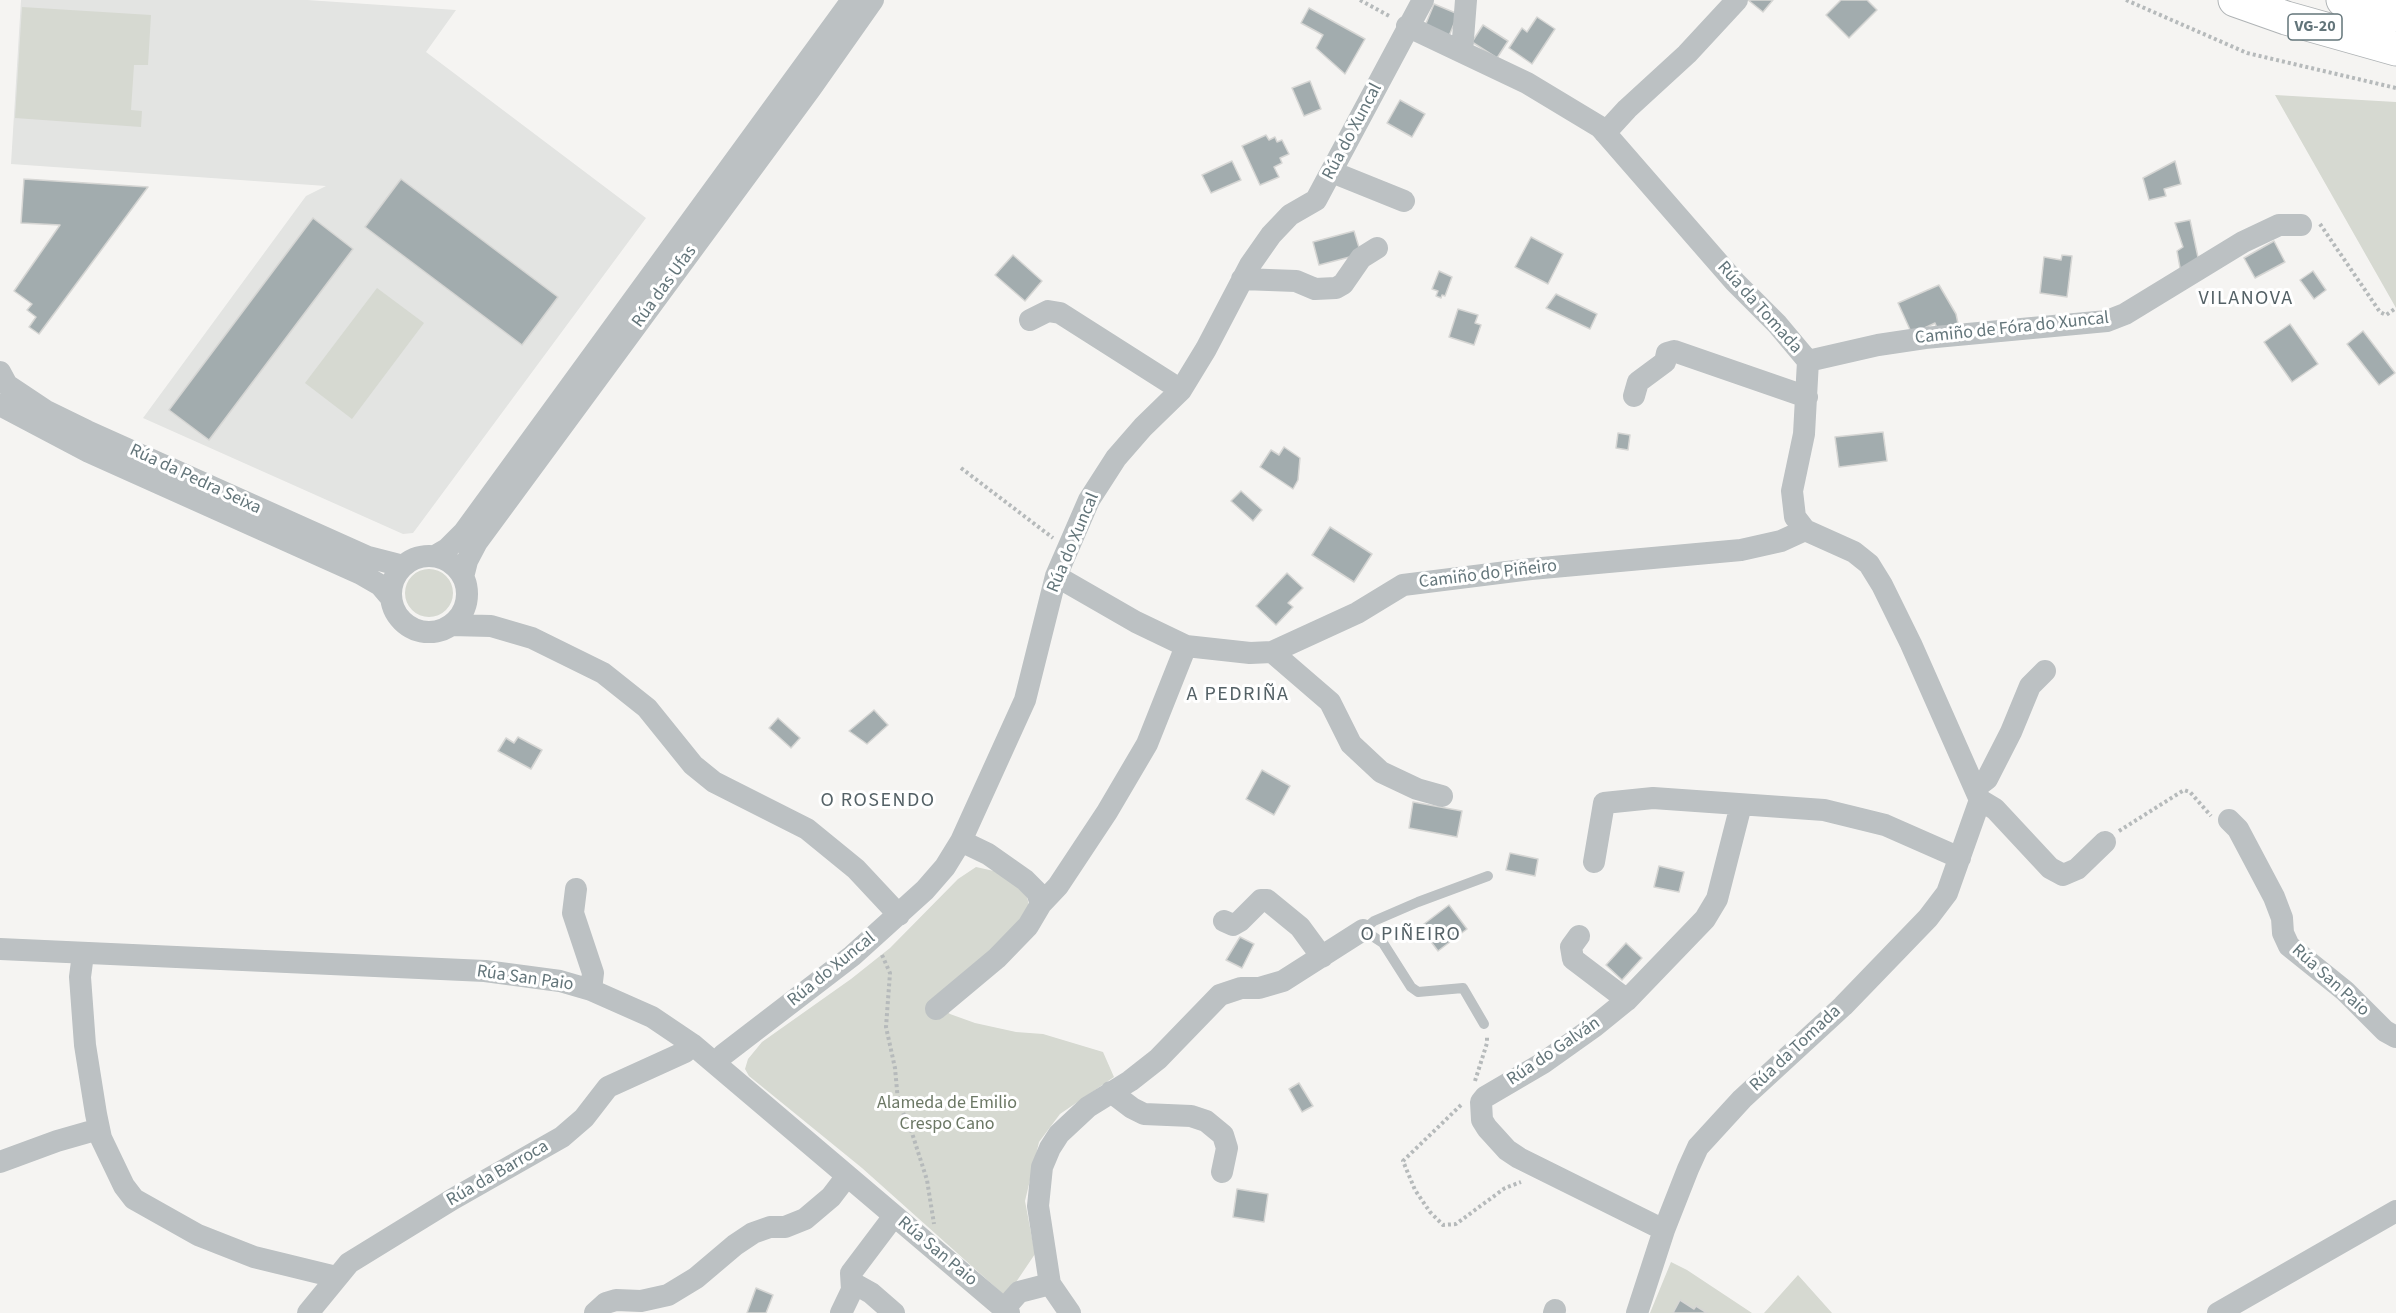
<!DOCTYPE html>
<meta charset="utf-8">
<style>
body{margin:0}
canvas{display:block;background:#f5f4f2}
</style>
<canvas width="2396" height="1313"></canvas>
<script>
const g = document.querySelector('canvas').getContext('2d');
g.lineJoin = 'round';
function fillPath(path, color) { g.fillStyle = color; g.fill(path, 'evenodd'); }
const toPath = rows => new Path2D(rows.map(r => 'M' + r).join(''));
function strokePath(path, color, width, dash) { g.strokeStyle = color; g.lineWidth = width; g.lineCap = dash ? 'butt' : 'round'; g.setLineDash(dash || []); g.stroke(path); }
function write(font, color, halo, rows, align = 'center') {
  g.font = font + ' "Source Sans 3",sans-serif'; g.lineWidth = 6; g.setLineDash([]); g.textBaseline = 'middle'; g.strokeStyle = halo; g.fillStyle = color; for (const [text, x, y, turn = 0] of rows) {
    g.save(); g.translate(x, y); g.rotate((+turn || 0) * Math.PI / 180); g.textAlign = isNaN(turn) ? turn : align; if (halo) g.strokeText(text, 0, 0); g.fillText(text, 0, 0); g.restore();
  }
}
const built = toPath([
 [21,0,307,0,456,10,426,52,646,218,419,525,413,533,403,534,143,418,306,196,326,186,11,164]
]);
const green = toPath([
 [22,7,151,15,148,65,134,65,131,110,142,111,141,127,15,118],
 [2275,95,2396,102,2396,308],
 [377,288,424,323,352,419,305,383],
 '405 593a24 24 0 1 1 48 0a24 24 0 1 1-48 0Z',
 [976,867,994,871,1014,884,1027,897,1030,909,1023,921,933,1002,950,1014,975,1023,1016,1032,1043,1034,1103,1052,1114,1077,1060,1114,1039,1142,1025,1201,1035,1254,1008,1294,1003,1294,862,1168,749,1076,745,1069,748,1059,762,1042,851,979,890,948,958,879],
 [1671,1262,1687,1270,1752,1313,1650,1313],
 [1798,1275,1832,1313,1764,1313]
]);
const building = toPath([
 [1748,0,1773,0,1763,12,1748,0],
 [1841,0,1867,0,1877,10,1849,38,1826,15,1841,0],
 [1434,4,1458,14,1449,36,1425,26,1434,4],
 [1309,8,1365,39,1345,74,1316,48,1323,35,1301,23,1309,8],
 [1537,17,1555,29,1532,64,1509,48,1522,28,1527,32,1537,17],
 [1483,25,1508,41,1497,58,1472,42,1483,25],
 [1310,81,1321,109,1304,116,1292,88,1310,81],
 [1400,100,1425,114,1412,137,1387,123,1400,100],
 [1266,135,1269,140,1275,137,1277,142,1282,140,1289,154,1280,158,1282,163,1274,167,1279,177,1260,185,1242,146,1266,135],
 [1232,161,1241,180,1211,193,1202,175,1232,161],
 [2175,161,2181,184,2164,189,2166,196,2149,200,2143,178,2175,161],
 [24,179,148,187,39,334,29,327,36,317,27,310,32,304,14,291,60,225,21,223,24,179],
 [401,179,558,297,522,345,365,227,401,179],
 [313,218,353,249,209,440,169,410,313,218],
 [2190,220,2199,262,2181,273,2177,251,2183,247,2175,223,2190,220],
 [1354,231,1361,254,1319,265,1313,242,1354,231],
 [1531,237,1563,254,1548,284,1515,267,1531,237],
 [2274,241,2285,262,2255,278,2244,258,2274,241],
 [1013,255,1042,281,1025,301,995,275,1013,255],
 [2062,255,2072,256,2067,297,2040,293,2044,257,2061,260,2062,255],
 [1439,271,1452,277,1445,296,1442,295,1441,298,1436,296,1438,291,1432,289,1439,271],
 [2313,271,2326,290,2314,299,2300,280,2313,271],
 [1939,285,1956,314,1959,328,1938,331,1935,323,1912,334,1898,303,1939,285],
 [1556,294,1597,314,1590,329,1546,308,1556,294],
 [1458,309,1478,315,1475,323,1481,325,1474,345,1449,337,1458,309],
 [2290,324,2318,364,2292,382,2264,342,2290,324],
 [2363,331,2395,373,2379,385,2347,344,2363,331],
 [1883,432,1887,461,1839,467,1835,437,1883,432],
 [1618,433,1630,435,1628,450,1616,448,1618,433],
 [1284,447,1300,458,1298,480,1293,489,1260,467,1271,450,1279,455,1284,447],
 [1241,491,1262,510,1253,521,1231,501,1241,491],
 [1330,527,1372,554,1354,582,1312,555,1330,527],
 [1287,573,1303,588,1288,603,1293,607,1276,625,1256,606,1287,573],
 [874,710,888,725,867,744,849,731,874,710],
 [778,718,800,738,791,748,769,728,778,718],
 [518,737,542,750,531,769,498,751,506,738,514,743,518,737],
 [1262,770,1290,786,1274,815,1246,799,1262,770],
 [1413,802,1462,811,1457,837,1409,828,1413,802],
 [1510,853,1538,859,1535,876,1506,870,1510,853],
 [1659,866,1684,872,1679,892,1654,887,1659,866],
 [1449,905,1467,929,1438,951,1420,927,1449,905],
 [1240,937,1254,944,1242,968,1226,960,1240,937],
 [1626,943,1642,958,1622,980,1606,965,1626,943],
 [1299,1083,1313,1106,1302,1112,1289,1089,1299,1083],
 [1237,1189,1268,1194,1264,1222,1233,1217,1237,1189],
 [756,1288,773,1295,766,1313,747,1313,756,1288],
 [1680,1300,1694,1309,1696,1306,1707,1313,1673,1313,1680,1300]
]);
const path = toPath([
 [1360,0,1391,17],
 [2126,0,2247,53,2396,88],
 [2320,224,2380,312,2386,315,2396,308],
 [961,468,1053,538],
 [2119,831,2184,790,2190,792,2211,816],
 [882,955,890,973,886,1027,895,1068,898,1101,912,1133,927,1180,934,1224],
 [1475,1081,1487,1043,1487,1036],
 [1461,1105,1403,1161,1415,1190,1430,1212,1443,1225,1456,1224,1505,1188,1521,1182]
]);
const service = toPath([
 [1484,1024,1463,988,1418,992,1411,987,1383,943,1363,930,1374,921,1418,902,1488,876]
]);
const minor = toPath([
 [1407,26,1527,83,1600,127,1735,282,1777,324,1808,361,1804,434,1792,491,1795,517,1805,530,1854,552,1869,564,1882,585,1911,644,1980,800,1947,893,1928,918,1843,1006,1742,1099,1698,1147,1688,1169,1664,1230,1637,1313],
 [1462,52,1466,0],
 [1605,133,1627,109,1687,54,1737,0],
 [1332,172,1404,201],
 [1242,279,1296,281,1315,289,1336,288,1343,284,1361,258,1377,248],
 [1030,320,1048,311,1060,313,1181,390],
 [1808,361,1878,345,1925,338,2107,321,2125,314,2243,242,2279,225,2301,225],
 [0,372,7,385,46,411,87,431,368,557,403,566],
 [1634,396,1638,382,1665,362,1667,353,1674,351,1807,397],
 [0,405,89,452,361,574,380,585,391,598],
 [435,556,447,549,464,532,852,0],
 '391 594a38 38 0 1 1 76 0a38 38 0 1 1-76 0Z',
 [1056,576,1136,622,1186,646,1250,653,1272,652,1357,613,1403,585,1531,569,1741,550,1781,541,1805,530],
 [463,577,467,561,477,542,811,88,873,0],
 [451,625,491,626,532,638,603,673,647,708,693,765,714,782,807,829,856,869,899,915],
 [1272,652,1330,702,1351,744,1381,772,1417,789,1442,796],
 [1975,788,1987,779,2011,732,2030,686,2045,671],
 [1980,800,1995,809,2050,868,2063,875,2077,869,2105,842],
 [2229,820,2238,829,2274,897,2282,918,2283,933,2289,946,2345,991,2385,1031,2396,1037],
 [961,841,988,854,1025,880,1037,892,1041,904],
 [1594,862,1604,803,1653,798,1824,810,1885,825,1960,858],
 [576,889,573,913,593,973,591,990],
 [1224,921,1233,925,1240,921,1261,900,1267,900,1300,927,1322,957],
 [1579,936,1571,947,1573,959,1627,1000],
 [0,949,485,971,560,981,591,990,652,1017,692,1044,1009,1313],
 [83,954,80,977,85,1045,96,1114,101,1138,124,1186,134,1199,198,1235,254,1257,336,1277],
 [936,1009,997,958,1028,926,1041,904,1058,886,1107,812,1147,744,1186,646],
 [717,1065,723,1055,852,956,925,890,945,867,961,841,1025,700,1056,576,1089,500,1116,458,1143,427,1181,390,1206,349,1250,265,1271,235,1290,215,1316,200,1423,0],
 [1111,1092,1132,1108,1144,1114,1191,1116,1206,1121,1223,1135,1227,1148,1222,1172],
 [0,1162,57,1141,99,1129],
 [1664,1230,1519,1158,1507,1150,1487,1128,1482,1120,1481,1102,1485,1097,1543,1063,1595,1026,1627,1000,1705,919,1717,899,1741,805],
 [853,1283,871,1293,894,1313],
 [1004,1309,1019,1292,1050,1284],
 [308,1313,349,1263,453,1199,562,1137,584,1118,608,1087,685,1052,692,1044],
 [595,1313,606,1303,616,1300,641,1301,668,1295,696,1278,735,1245,753,1233,770,1227,785,1227,805,1219,831,1197,847,1176],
 [841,1313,852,1290,851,1273,894,1216],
 [1070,1313,1050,1284,1038,1206,1042,1167,1050,1148,1059,1134,1088,1107,1130,1081,1158,1059,1220,995,1241,988,1259,988,1283,981,1363,930],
 [1554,1313,1555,1310],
 [2218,1313,2396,1211]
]);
const motorway = toPath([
 [2235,0,2286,18,2396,49],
 [2343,0,2396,15]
]);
const shields = [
 [2315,27,54]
];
const shieldNames = [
 ["VG-20",2315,27]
];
const streetNames = [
 ["Rúa do Xuncal",1353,132,-62],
 ["Rúa das Ufas",665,287,-54],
 ["Rúa da Tomada",1759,308,48],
 ["Camiño de Fóra do Xuncal",2012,329,-6],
 ["Rúa da Pedra Seixa",195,480,25],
 ["Rúa do Xuncal",1074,543,-67],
 ["Camiño do Piñeiro",1488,575,-7],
 ["Rúa do Xuncal",832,970,-39],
 ["Rúa San Paio",525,979,8],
 ["Rúa San Paio",2330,981,42],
 ["Rúa da Tomada",1796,1049,-43],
 ["Rúa do Galván",1554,1052,-34],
 ["Rúa da Barroca",498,1174,-30],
 ["Rúa San Paio",937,1252,40]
];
const parkNames = [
 ["Alameda de Emilio",947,1104],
 ["Crespo Cano",947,1125]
];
const neighbourhoodNames = [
 ["VILANOVA",2246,300],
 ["A PEDRIÑA",1238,696],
 ["O ROSENDO",878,802],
 ["O PIÑEIRO",1411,936]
];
fillPath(built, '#e3e4e2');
fillPath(green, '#d6d9d1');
fillPath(building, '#a2acae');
strokePath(building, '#d6d6d4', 1.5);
strokePath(motorway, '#b0b4b6', 35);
strokePath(path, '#b6babb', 4, [3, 3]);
strokePath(service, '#bcc1c3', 10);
strokePath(minor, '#bcc1c3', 22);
strokePath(motorway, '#fff', 33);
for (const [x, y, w] of shields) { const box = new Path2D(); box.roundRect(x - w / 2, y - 13, w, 26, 4.5); g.fillStyle = '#fff'; g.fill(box); strokePath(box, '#63757a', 1.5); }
write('bold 16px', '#63757a', null, shieldNames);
write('18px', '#63757a', '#fff', streetNames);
write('18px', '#6c7865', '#fff', parkNames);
g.letterSpacing = '1.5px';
write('20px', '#546166', '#fff', neighbourhoodNames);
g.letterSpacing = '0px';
</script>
